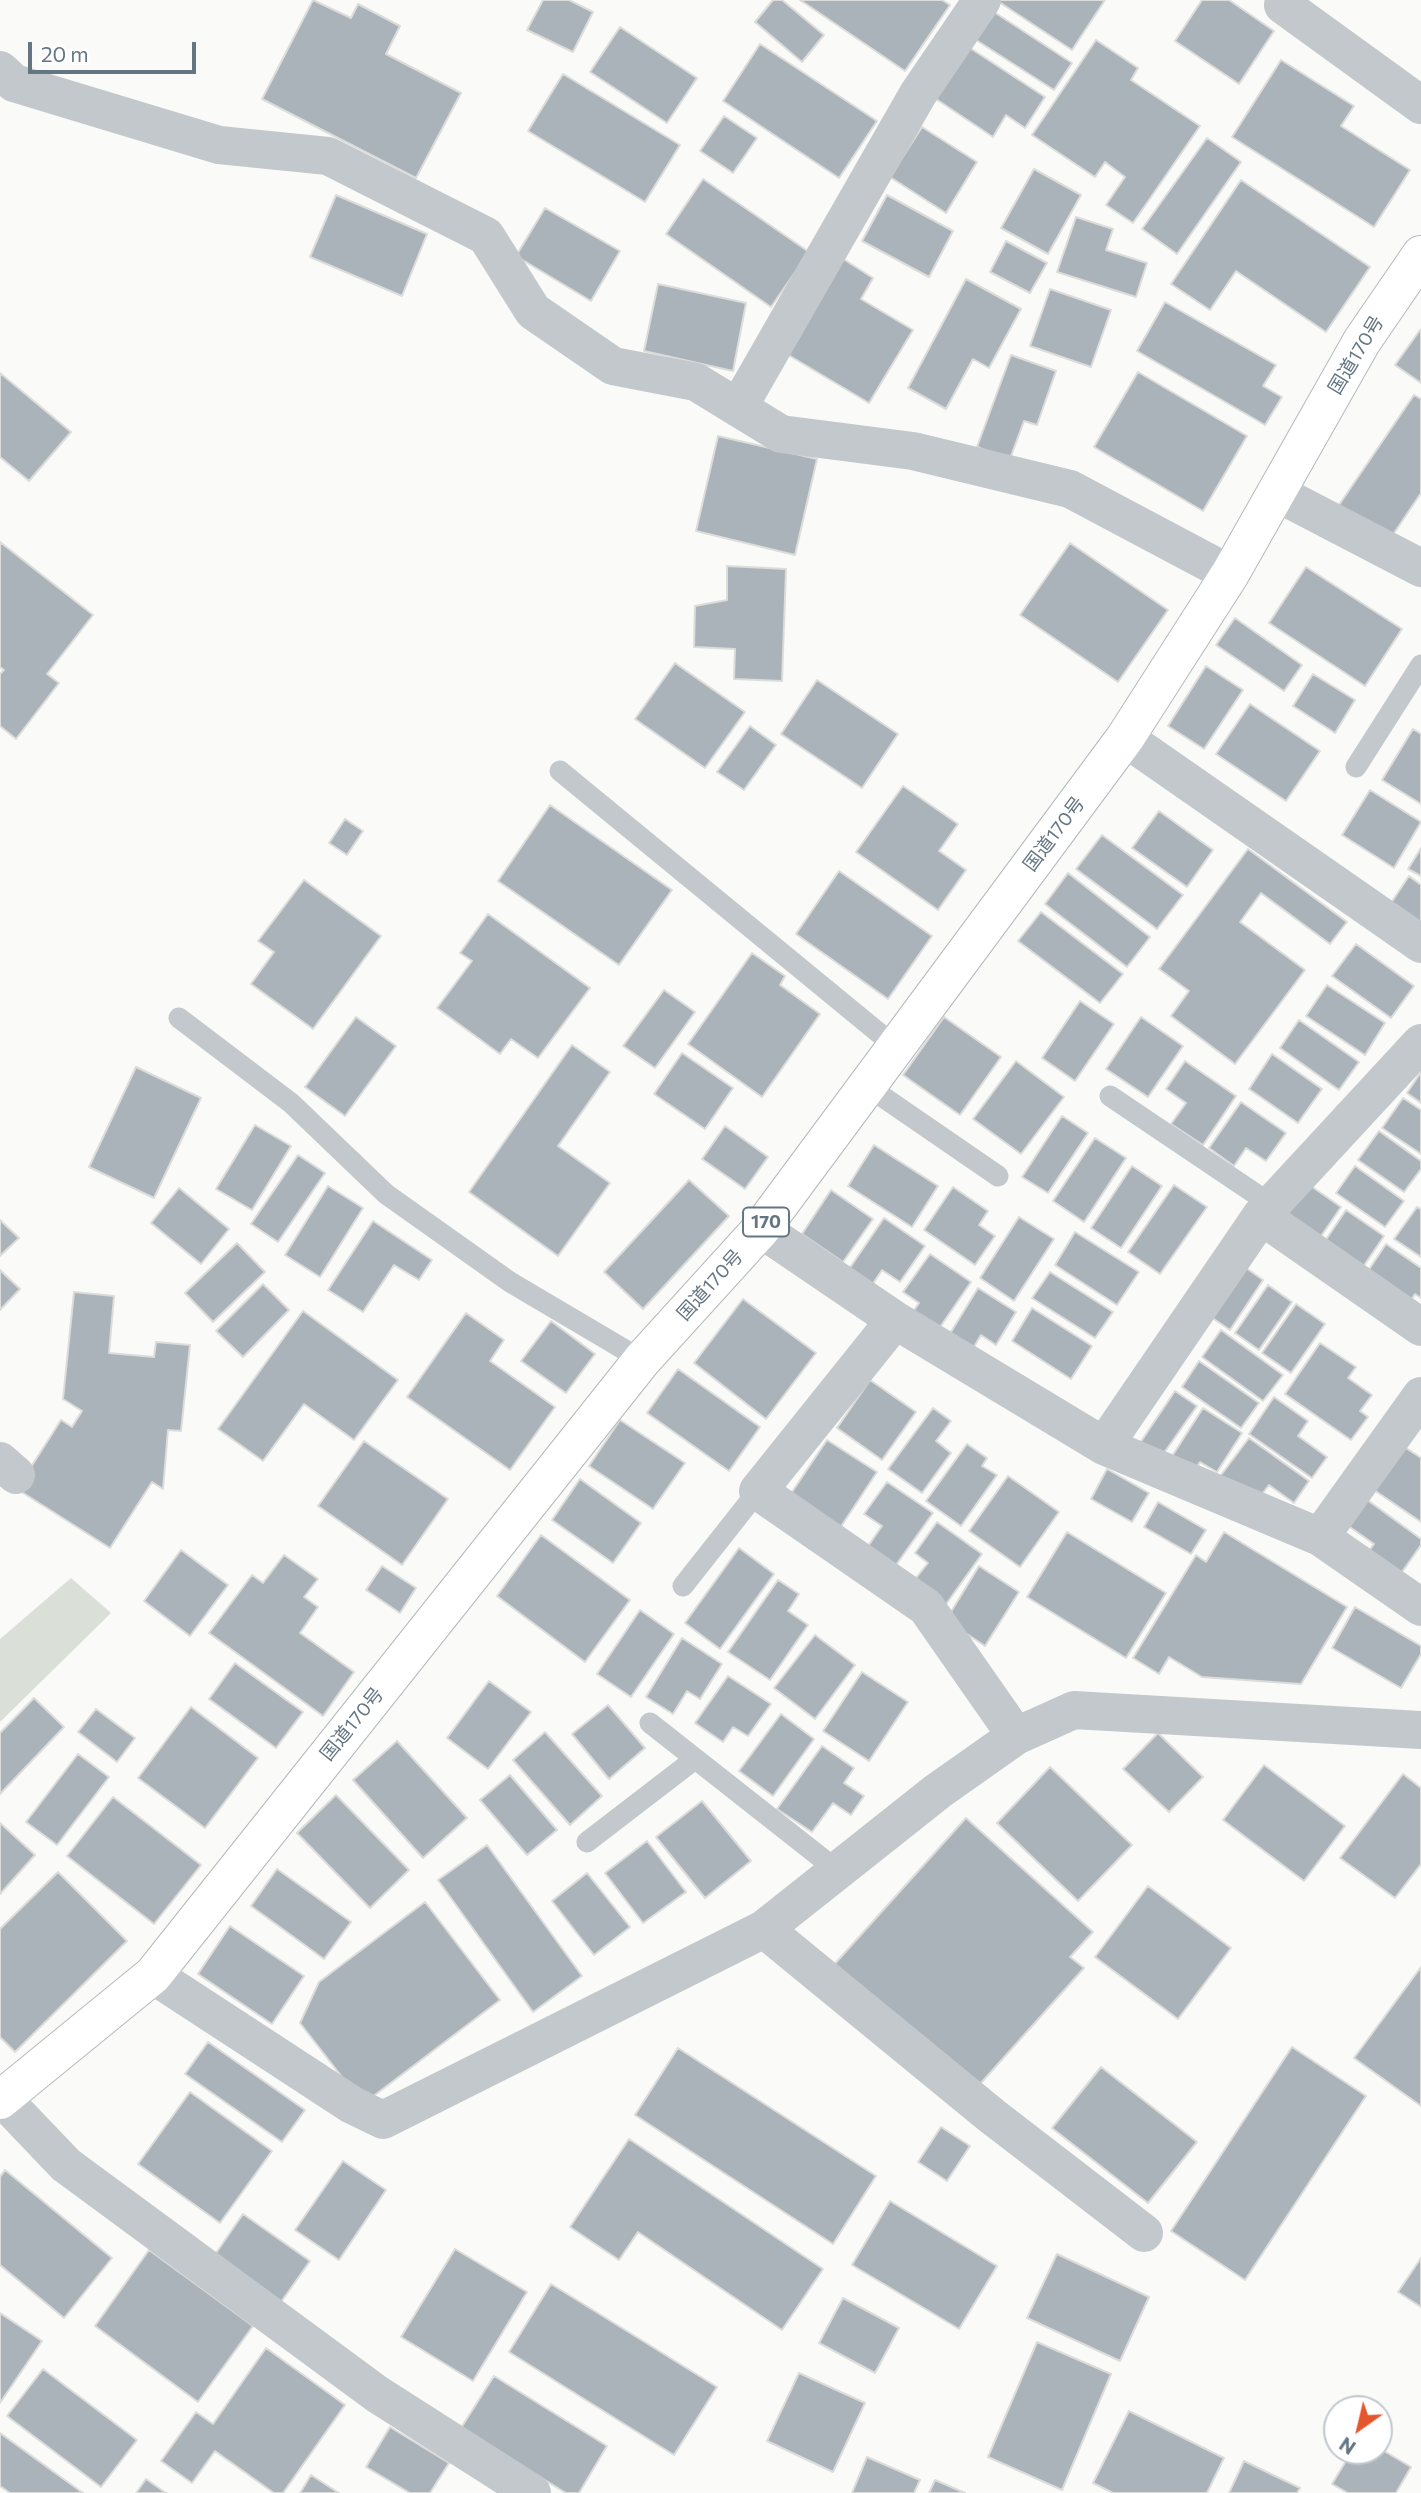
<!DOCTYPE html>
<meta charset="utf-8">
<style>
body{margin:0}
#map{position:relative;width:1421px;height:2493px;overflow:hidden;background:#fafaf8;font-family:Commissioner,sans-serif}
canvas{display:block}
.north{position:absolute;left:1323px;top:2395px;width:70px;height:70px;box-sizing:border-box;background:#fff;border:2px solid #c1c8cd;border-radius:50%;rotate:214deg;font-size:19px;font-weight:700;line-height:28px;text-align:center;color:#657683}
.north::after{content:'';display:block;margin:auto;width:24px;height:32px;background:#e4572e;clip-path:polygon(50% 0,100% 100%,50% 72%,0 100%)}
.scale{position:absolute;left:28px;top:42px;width:168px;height:32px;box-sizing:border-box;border:4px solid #657683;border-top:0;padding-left:9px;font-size:21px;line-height:24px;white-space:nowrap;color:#657683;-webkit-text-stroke:5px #fff;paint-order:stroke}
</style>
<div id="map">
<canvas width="1421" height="2493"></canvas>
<div class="north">N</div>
<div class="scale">20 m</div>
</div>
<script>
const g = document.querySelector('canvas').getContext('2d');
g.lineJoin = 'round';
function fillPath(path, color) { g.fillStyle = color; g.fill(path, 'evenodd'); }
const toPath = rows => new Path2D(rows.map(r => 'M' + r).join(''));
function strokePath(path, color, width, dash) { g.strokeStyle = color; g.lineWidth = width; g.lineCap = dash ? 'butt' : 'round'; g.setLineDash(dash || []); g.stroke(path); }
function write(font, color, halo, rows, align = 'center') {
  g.font = font + ' Commissioner,"Noto Sans JP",sans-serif'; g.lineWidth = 7; g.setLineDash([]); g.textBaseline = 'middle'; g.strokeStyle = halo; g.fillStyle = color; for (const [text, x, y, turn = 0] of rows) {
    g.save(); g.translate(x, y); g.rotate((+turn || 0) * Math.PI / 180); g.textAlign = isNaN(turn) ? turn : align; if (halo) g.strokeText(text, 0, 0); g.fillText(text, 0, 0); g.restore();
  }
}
const green = toPath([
 [71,1578,111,1613,0,1722,0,1639]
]);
const building = toPath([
 [313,0,351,18,358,4,400,26,386,54,461,93,416,178,262,99,313,0],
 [543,0,569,0,593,12,573,52,527,30,543,0],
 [773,0,782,0,824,35,802,62,755,22,773,0],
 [800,0,942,0,950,5,905,71,800,0],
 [996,0,1105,0,1072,50,996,0],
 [1202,0,1229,0,1274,31,1239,84,1175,41,1202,0],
 [991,10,1072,63,1054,90,973,38,991,10],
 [620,27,697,78,667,123,590,72,620,27],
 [1096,40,1138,68,1131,80,1200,126,1133,223,1106,205,1125,177,1105,162,1095,177,1032,135,1096,40],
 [760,44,877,121,839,178,723,101,760,44],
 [970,48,1045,97,1025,128,1006,115,993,137,936,99,970,48],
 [1281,60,1354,106,1341,126,1410,170,1374,227,1232,137,1281,60],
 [563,74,680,145,645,202,528,131,563,74],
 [724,116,757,138,733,173,700,151,724,116],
 [922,127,977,162,946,213,890,177,922,127],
 [1207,138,1241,162,1177,254,1142,229,1207,138],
 [1034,169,1081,195,1048,254,1001,228,1034,169],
 [703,179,809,252,771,307,666,234,703,179],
 [1241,180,1370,267,1326,332,1236,271,1210,310,1171,284,1241,180],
 [336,195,427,234,402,296,310,257,336,195],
 [887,195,953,231,929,277,862,241,887,195],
 [545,208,620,251,591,301,516,256,545,208],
 [1076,217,1113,229,1106,250,1147,263,1136,297,1057,272,1076,217],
 [1006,241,1047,263,1030,293,990,272,1006,241],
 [837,255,873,278,861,299,913,330,869,403,780,350,837,255],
 [966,279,1021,309,989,368,973,359,946,409,908,388,966,279],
 [658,284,746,303,733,371,644,351,658,284],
 [1050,289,1111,310,1091,367,1030,346,1050,289],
 [1165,302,1276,365,1263,386,1282,397,1265,425,1137,351,1165,302],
 [1420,330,1421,331,1421,383,1395,365,1420,330],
 [1011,355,1056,371,1037,425,1024,421,1010,459,977,447,1011,355],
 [1138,372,1247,436,1203,511,1094,447,1138,372],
 [0,373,71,432,29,481,0,457,0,373],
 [1414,395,1421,399,1421,493,1390,539,1339,505,1414,395],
 [718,436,817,459,795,555,696,531,718,436],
 [0,542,93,615,47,674,59,683,16,739,0,726,0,674,4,670,0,667,0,542],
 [1070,543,1168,610,1118,682,1020,615,1070,543],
 [727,566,786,569,782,681,734,679,735,649,694,647,695,606,727,600,727,566],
 [1306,567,1402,629,1365,686,1269,623,1306,567],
 [1235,618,1302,665,1284,691,1216,645,1235,618],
 [675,663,745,712,705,768,635,719,675,663],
 [1206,666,1243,690,1204,749,1168,726,1206,666],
 [1313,674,1355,700,1335,733,1293,706,1313,674],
 [817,680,898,734,862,788,781,734,817,680],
 [1250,704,1320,751,1286,801,1216,754,1250,704],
 [750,726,776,745,744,790,717,772,750,726],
 [1413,729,1421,734,1421,804,1382,780,1413,729],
 [903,786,958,824,939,851,966,870,938,910,856,852,903,786],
 [1370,790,1421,822,1394,868,1342,835,1370,790],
 [550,805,672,890,619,965,498,881,550,805],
 [1159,811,1213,850,1187,887,1132,848,1159,811],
 [345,819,363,831,347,855,329,843,345,819],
 [1102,835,1183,895,1157,929,1076,869,1102,835],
 [1421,848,1421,876,1408,869,1421,848],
 [1248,849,1347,922,1330,944,1261,893,1240,922,1305,970,1235,1064,1171,1016,1189,991,1159,969,1248,849],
 [839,871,932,936,888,999,796,934,839,871],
 [1068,873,1150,937,1127,967,1045,904,1068,873],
 [1409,876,1421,885,1421,929,1389,906,1409,876],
 [304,880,381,936,313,1029,251,984,274,952,258,941,304,880],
 [1041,912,1123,974,1100,1003,1018,941,1041,912],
 [488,914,590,988,538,1058,511,1039,500,1054,437,1008,472,961,460,953,488,914],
 [1356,944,1414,986,1391,1018,1332,976,1356,944],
 [752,953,785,976,780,985,820,1014,762,1097,688,1044,752,953],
 [1327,985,1385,1023,1365,1055,1306,1016,1327,985],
 [664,990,695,1012,655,1068,623,1046,664,990],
 [1080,1001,1114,1024,1075,1081,1042,1058,1080,1001],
 [356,1017,396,1046,345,1116,305,1087,356,1017],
 [944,1017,1001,1057,960,1115,903,1075,944,1017],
 [1141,1017,1183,1046,1148,1097,1106,1069,1141,1017],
 [1299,1020,1359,1062,1339,1090,1280,1048,1299,1020],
 [572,1045,610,1072,558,1146,610,1183,558,1256,469,1192,572,1045],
 [682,1053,733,1088,705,1129,654,1094,682,1053],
 [1272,1054,1322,1089,1298,1123,1249,1089,1272,1054],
 [1016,1061,1064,1097,1021,1154,973,1119,1016,1061],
 [1185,1061,1236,1096,1203,1145,1171,1124,1186,1103,1166,1089,1185,1061],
 [136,1067,201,1098,154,1198,89,1167,136,1067],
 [1421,1072,1421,1103,1407,1093,1421,1072],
 [1403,1098,1421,1110,1421,1154,1382,1128,1403,1098],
 [1241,1102,1286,1133,1266,1161,1246,1148,1234,1166,1209,1148,1241,1102],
 [1062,1116,1088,1133,1048,1193,1022,1177,1062,1116],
 [255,1125,291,1146,252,1210,216,1189,255,1125],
 [725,1126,768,1157,745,1189,702,1159,725,1126],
 [1379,1131,1421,1161,1421,1169,1404,1192,1358,1160,1379,1131],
 [1095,1138,1126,1158,1084,1222,1053,1201,1095,1138],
 [874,1145,938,1186,912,1227,848,1186,874,1145],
 [298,1155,325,1173,278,1242,251,1224,298,1155],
 [1132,1166,1162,1186,1121,1248,1091,1228,1132,1166],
 [1355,1166,1404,1201,1385,1227,1336,1193,1355,1166],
 [689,1180,729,1216,643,1309,604,1272,689,1180],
 [1305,1182,1341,1207,1317,1242,1281,1216,1305,1182],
 [1174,1185,1207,1207,1160,1274,1128,1252,1174,1185],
 [328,1186,363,1208,320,1277,285,1255,328,1186],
 [953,1187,988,1211,979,1225,995,1236,975,1265,924,1230,953,1187],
 [179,1188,229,1229,201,1264,151,1223,179,1188],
 [831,1190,873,1219,843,1262,802,1234,831,1190],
 [1417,1207,1421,1209,1421,1257,1394,1239,1417,1207],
 [1346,1210,1384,1236,1361,1270,1323,1244,1346,1210],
 [1019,1217,1054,1239,1014,1301,980,1278,1019,1217],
 [884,1218,925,1246,900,1282,882,1270,870,1288,847,1272,884,1218],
 [0,1220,19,1238,0,1256,0,1220],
 [373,1221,432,1260,419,1280,394,1265,363,1312,328,1290,373,1221],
 [1075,1232,1139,1272,1117,1305,1055,1265,1075,1232],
 [237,1243,265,1272,213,1322,185,1293,237,1243],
 [1386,1244,1421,1268,1421,1298,1415,1294,1409,1303,1366,1274,1386,1244],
 [930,1254,971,1282,936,1333,910,1316,919,1303,903,1292,930,1254],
 [1239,1263,1263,1280,1230,1330,1205,1313,1239,1263],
 [0,1270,20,1289,0,1310,0,1270],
 [1050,1272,1113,1312,1095,1338,1032,1298,1050,1272],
 [263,1284,289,1310,243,1357,216,1331,263,1284],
 [1268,1285,1292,1302,1259,1350,1235,1333,1268,1285],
 [978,1288,1016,1312,996,1345,981,1335,969,1355,946,1340,978,1288],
 [74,1292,114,1296,109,1353,154,1357,156,1342,190,1345,181,1431,168,1430,163,1489,152,1482,110,1548,17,1489,61,1420,72,1427,82,1411,63,1399,74,1292],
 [743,1299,816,1353,766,1419,694,1363,743,1299],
 [1296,1304,1325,1324,1291,1373,1262,1353,1296,1304],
 [1032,1308,1092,1346,1071,1379,1012,1341,1032,1308],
 [303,1311,398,1380,354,1440,304,1404,263,1461,218,1429,303,1311],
 [466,1313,504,1340,490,1361,555,1407,510,1470,407,1397,466,1313],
 [551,1321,595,1354,566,1393,521,1361,551,1321],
 [1221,1330,1283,1375,1263,1401,1202,1357,1221,1330],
 [1320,1343,1356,1367,1348,1378,1372,1395,1360,1411,1368,1417,1351,1440,1285,1394,1320,1343],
 [1199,1361,1259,1403,1241,1428,1182,1387,1199,1361],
 [678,1369,760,1427,729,1471,647,1413,678,1369],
 [870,1380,916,1412,882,1460,837,1428,870,1380],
 [1175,1391,1197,1406,1159,1460,1138,1446,1175,1391],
 [1274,1397,1308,1421,1298,1436,1327,1457,1312,1478,1249,1434,1274,1397],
 [933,1408,951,1421,936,1441,951,1453,922,1493,888,1469,933,1408],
 [1203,1408,1242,1433,1217,1472,1200,1462,1191,1476,1169,1461,1203,1408],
 [620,1420,685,1463,653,1509,589,1466,620,1420],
 [1249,1438,1309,1481,1294,1503,1269,1485,1254,1504,1218,1479,1249,1438],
 [827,1440,877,1472,840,1528,790,1495,827,1440],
 [364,1441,448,1499,402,1565,318,1506,364,1441],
 [967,1444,987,1458,982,1466,997,1475,961,1526,926,1501,967,1444],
 [1403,1446,1421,1458,1421,1522,1374,1490,1403,1446],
 [1107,1469,1149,1493,1132,1522,1091,1499,1107,1469],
 [1008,1476,1059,1512,1020,1567,969,1531,1008,1476],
 [580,1479,641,1523,613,1563,552,1520,580,1479],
 [887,1482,933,1513,891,1572,864,1552,882,1526,864,1514,887,1482],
 [1366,1499,1421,1539,1421,1545,1397,1579,1365,1556,1374,1544,1347,1525,1366,1499],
 [1158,1502,1206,1530,1191,1554,1144,1527,1158,1502],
 [937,1522,982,1554,944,1607,912,1583,928,1563,915,1553,937,1522],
 [1067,1532,1166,1593,1126,1658,1027,1597,1067,1532],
 [1224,1532,1347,1607,1301,1684,1202,1677,1169,1657,1159,1674,1133,1658,1196,1555,1206,1562,1224,1532],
 [541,1535,630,1600,585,1662,497,1596,541,1535],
 [739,1548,774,1574,720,1649,685,1623,739,1548],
 [181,1550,228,1585,190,1636,144,1601,181,1550],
 [284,1555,318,1579,304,1597,318,1607,300,1633,354,1672,323,1716,209,1633,252,1575,263,1583,284,1555],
 [382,1566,416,1588,400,1613,366,1590,382,1566],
 [979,1566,1019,1592,985,1646,946,1620,979,1566],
 [778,1580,799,1594,788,1611,808,1625,770,1680,728,1652,778,1580],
 [1355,1607,1421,1646,1421,1654,1401,1688,1332,1648,1355,1607],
 [640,1610,674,1634,631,1697,597,1674,640,1610],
 [815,1635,855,1665,815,1719,774,1688,815,1635],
 [682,1638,722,1664,700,1699,687,1691,673,1714,646,1697,682,1638],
 [235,1663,303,1712,276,1748,209,1699,235,1663],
 [862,1672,908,1702,869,1761,823,1731,862,1672],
 [728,1676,771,1704,748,1736,733,1727,723,1742,695,1723,728,1676],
 [489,1681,531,1712,488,1769,447,1738,489,1681],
 [34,1698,64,1727,0,1794,0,1733,34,1698],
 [608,1705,645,1748,609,1779,572,1734,608,1705],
 [191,1707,258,1758,205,1828,138,1778,191,1707],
 [96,1709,135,1738,117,1762,78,1732,96,1709],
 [781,1714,814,1739,773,1796,739,1771,781,1714],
 [545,1732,602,1796,570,1825,513,1760,545,1732],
 [1158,1733,1203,1777,1169,1812,1123,1769,1158,1733],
 [397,1741,467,1818,423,1858,353,1780,397,1741],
 [822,1746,854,1768,844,1783,864,1796,851,1815,833,1803,812,1832,777,1809,822,1746],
 [78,1754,109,1777,57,1845,26,1822,78,1754],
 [1264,1765,1345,1826,1304,1881,1223,1820,1264,1765],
 [1050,1767,1132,1845,1078,1901,997,1823,1050,1767],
 [1403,1774,1421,1788,1421,1864,1395,1898,1340,1858,1403,1774],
 [510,1775,557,1830,527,1855,480,1800,510,1775],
 [336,1795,409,1870,370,1908,297,1833,336,1795],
 [113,1797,201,1865,154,1924,67,1856,113,1797],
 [702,1801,751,1861,705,1898,656,1837,702,1801],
 [966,1818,1093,1932,1070,1957,1084,1968,972,2093,832,1967,966,1818],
 [0,1823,35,1855,0,1894,0,1823],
 [647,1841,686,1892,643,1923,605,1873,647,1841],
 [487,1845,582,1976,533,2012,438,1880,487,1845],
 [277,1869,351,1922,324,1959,251,1906,277,1869],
 [58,1872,127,1941,15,2052,0,2037,0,1929,58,1872],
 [587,1873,630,1927,594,1955,552,1901,587,1873],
 [1148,1886,1231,1948,1178,2019,1095,1957,1148,1886],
 [425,1902,500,2000,363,2104,300,2023,319,1982,425,1902],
 [230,1926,304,1976,272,2024,198,1974,230,1926],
 [1421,1967,1421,2106,1354,2058,1421,1967],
 [208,2042,305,2110,282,2142,185,2074,208,2042],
 [1292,2047,1366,2096,1245,2280,1171,2231,1292,2047],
 [678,2048,876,2176,833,2244,635,2115,678,2048],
 [1101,2067,1197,2142,1148,2203,1052,2128,1101,2067],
 [190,2092,272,2151,220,2223,138,2164,190,2092],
 [941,2127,970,2146,947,2181,918,2162,941,2127],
 [629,2139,823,2269,782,2330,638,2232,619,2260,570,2227,629,2139],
 [343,2161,386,2190,339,2260,295,2230,343,2161],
 [5,2170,112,2258,64,2318,0,2265,0,2177,5,2170],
 [890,2201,997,2266,959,2329,852,2265,890,2201],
 [243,2214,310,2261,281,2302,214,2256,243,2214],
 [455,2249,527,2292,473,2381,401,2337,455,2249],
 [149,2250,253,2326,198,2402,95,2326,149,2250],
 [1057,2254,1149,2297,1120,2361,1027,2318,1057,2254],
 [1421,2258,1421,2307,1398,2292,1421,2258],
 [551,2284,717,2387,674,2455,509,2352,551,2284],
 [843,2298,899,2328,875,2373,819,2343,843,2298],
 [0,2313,42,2341,0,2403,0,2313],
 [1037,2342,1111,2374,1062,2490,988,2457,1037,2342],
 [266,2348,345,2405,283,2493,274,2493,215,2451,192,2483,161,2461,196,2412,213,2424,266,2348],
 [43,2369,137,2440,101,2487,7,2416,43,2369],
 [799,2373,865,2403,833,2472,767,2441,799,2373],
 [494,2376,607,2446,579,2493,566,2493,461,2428,494,2376],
 [1129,2411,1224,2458,1207,2493,1113,2493,1093,2483,1129,2411],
 [390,2427,449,2463,430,2493,410,2493,366,2467,390,2427],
 [0,2433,83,2493,10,2493,0,2486,0,2433],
 [1379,2448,1411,2467,1396,2493,1348,2493,1332,2484,1352,2451,1379,2451,1379,2448],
 [867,2457,920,2480,914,2493,852,2493,867,2457],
 [1244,2461,1300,2488,1297,2493,1229,2493,1244,2461],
 [311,2475,339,2493,300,2493,311,2475],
 [146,2479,166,2493,136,2493,146,2479],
 [935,2480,965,2493,929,2493,935,2480]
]);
const service = toPath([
 [1356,767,1421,665],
 [560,771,896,1047],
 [179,1018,291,1103,386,1194,510,1282,642,1360],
 [867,1086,998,1176],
 [1110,1096,1272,1205],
 [683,1586,758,1491],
 [650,1723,838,1871],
 [587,1842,695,1759]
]);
const minor = toPath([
 [1285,0,1283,5,1421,105],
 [0,70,14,83,219,145,328,156,486,236,533,311,613,366,696,382,781,434,913,451,1070,489,1230,574],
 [738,408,918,94,982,0],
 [1277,493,1421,568],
 [1125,738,1421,944],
 [1261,1216,1421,1327],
 [761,1229,895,1320,1104,1446,1320,1537,1421,1396],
 [895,1320,758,1491,926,1607,1016,1736],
 [1104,1446,1261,1216,1421,1043],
 [0,1461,16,1475],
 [1320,1537,1421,1607],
 [764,1929,992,2116,1144,2233],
 [153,1975,352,2105,383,2120,764,1929,938,1791,1016,1736,1074,1710,1421,1730],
 [0,2096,66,2165,377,2394,532,2493]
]);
const trunk = toPath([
 [0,2100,153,1975,642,1360,761,1229,1125,738,1230,574,1362,341,1421,255]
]);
const shields = [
 [766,1222,46]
];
const shieldNames = [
 ["170",766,1222]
];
const streetNames = [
 ["国道170号",1356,355,-59],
 ["国道170号",1054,834,-53],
 ["国道170号",710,1285,-48],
 ["国道170号",352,1724,-51]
];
fillPath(green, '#dadfd7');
fillPath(building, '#aab3b9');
strokePath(building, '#dcdcda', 2);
strokePath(trunk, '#b4b9bd', 40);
strokePath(service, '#c3c8cc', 21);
strokePath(minor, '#c3c8cc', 38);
strokePath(trunk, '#fff', 38);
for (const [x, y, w] of shields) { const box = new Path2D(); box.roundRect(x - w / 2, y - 14.5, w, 29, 5); g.fillStyle = '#fff'; g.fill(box); strokePath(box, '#657683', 2); }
write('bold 18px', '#657683', null, shieldNames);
write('19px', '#657683', '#fff', streetNames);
</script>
